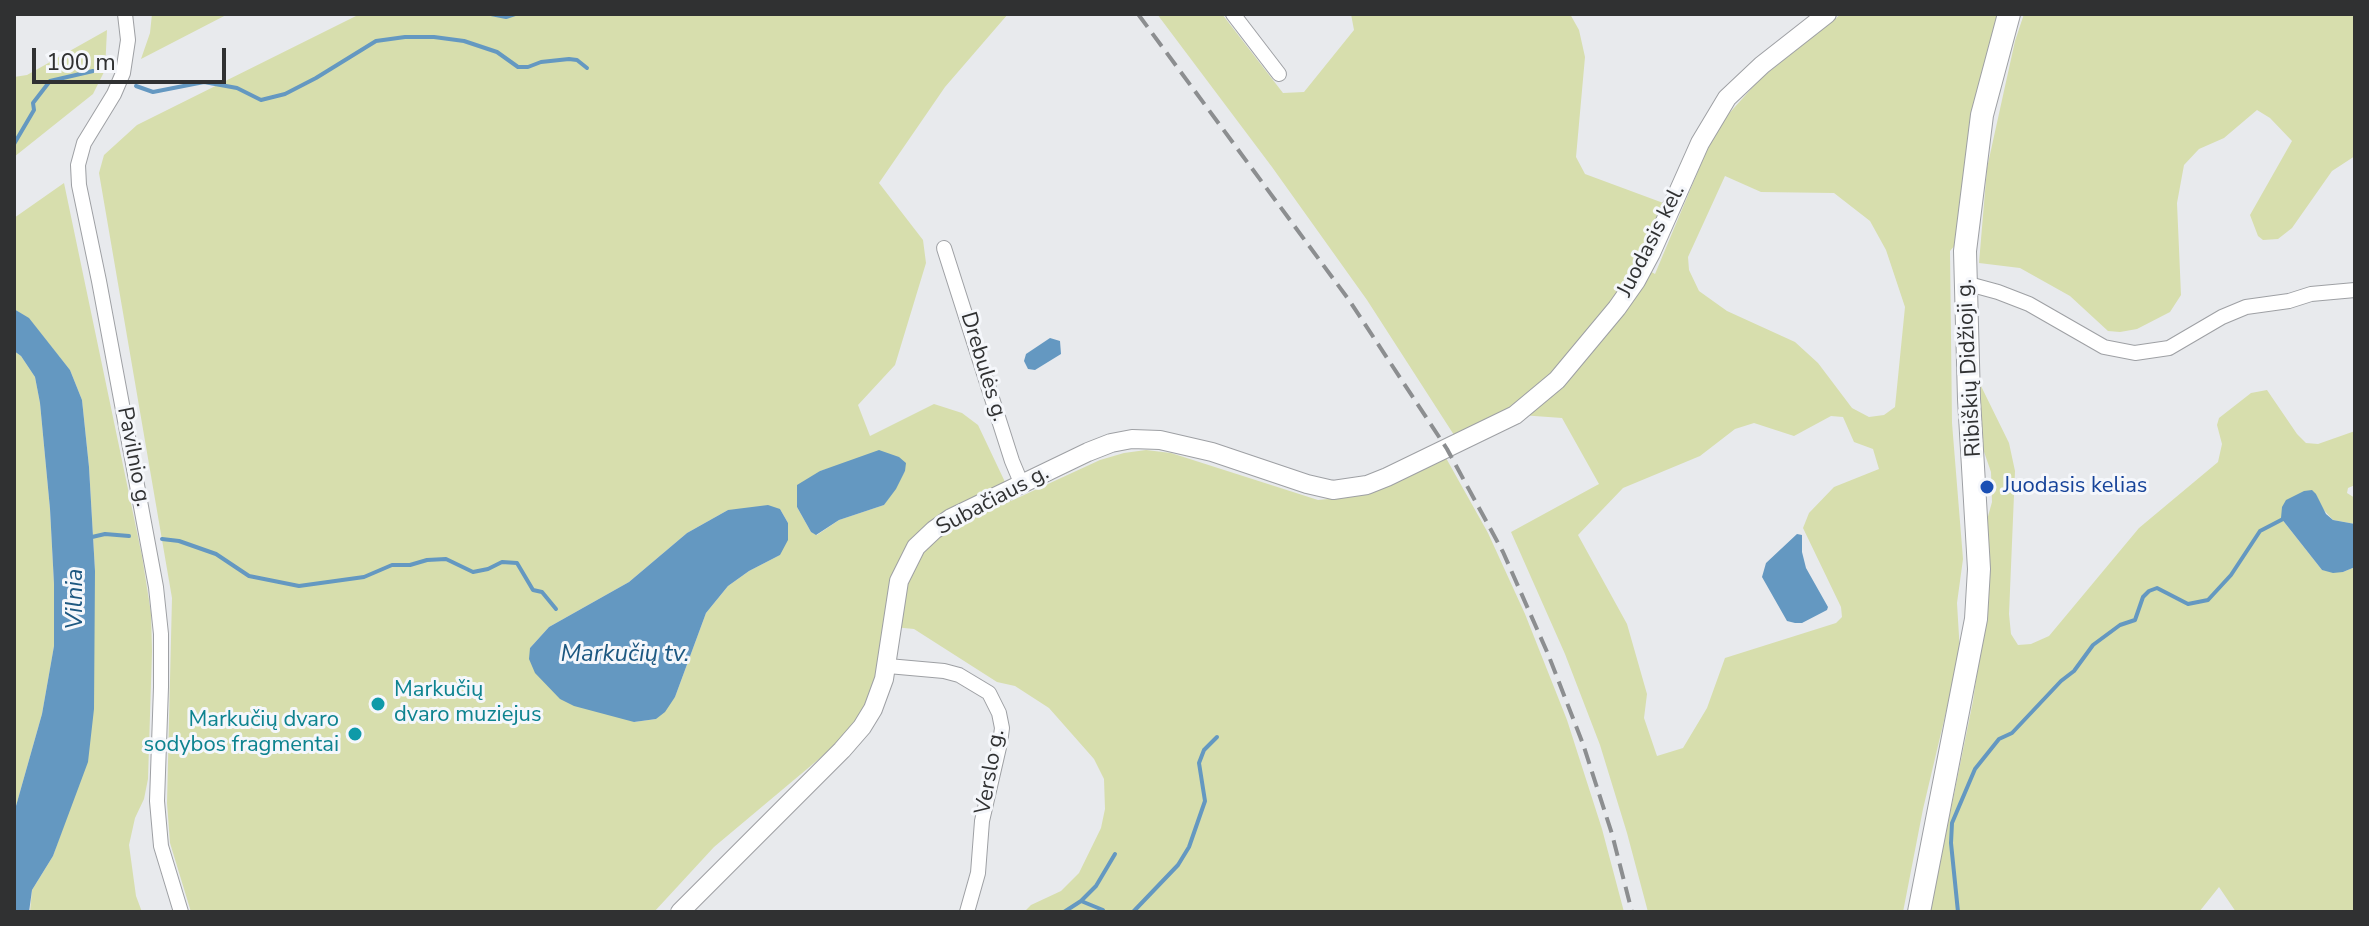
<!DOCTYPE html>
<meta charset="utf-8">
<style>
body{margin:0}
#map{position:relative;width:2369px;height:926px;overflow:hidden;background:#e8eaed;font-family:"Nunito Sans",sans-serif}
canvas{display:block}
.frame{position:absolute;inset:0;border:16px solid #303132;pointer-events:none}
.scale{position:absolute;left:32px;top:48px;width:194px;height:36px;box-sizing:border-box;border:4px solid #303132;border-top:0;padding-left:10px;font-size:24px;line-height:28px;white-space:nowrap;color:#303132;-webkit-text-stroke:6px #f5f7fb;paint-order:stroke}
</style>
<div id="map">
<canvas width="2369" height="926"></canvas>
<div class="frame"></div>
<div class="scale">100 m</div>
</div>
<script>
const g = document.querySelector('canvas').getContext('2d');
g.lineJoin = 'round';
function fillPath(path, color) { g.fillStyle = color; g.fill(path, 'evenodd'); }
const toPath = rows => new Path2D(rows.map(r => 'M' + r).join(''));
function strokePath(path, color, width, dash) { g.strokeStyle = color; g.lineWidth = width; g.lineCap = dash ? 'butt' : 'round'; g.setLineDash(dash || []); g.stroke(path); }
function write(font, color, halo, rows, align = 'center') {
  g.font = font + ' "Nunito Sans",sans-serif'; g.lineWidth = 6; g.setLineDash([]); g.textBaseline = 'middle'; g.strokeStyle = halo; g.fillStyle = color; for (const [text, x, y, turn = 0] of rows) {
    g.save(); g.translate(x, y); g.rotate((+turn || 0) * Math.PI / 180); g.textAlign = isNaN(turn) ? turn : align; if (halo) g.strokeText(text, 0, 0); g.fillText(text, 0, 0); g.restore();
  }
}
const green = toPath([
 [152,14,228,14,141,59,150,33],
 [360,14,1008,14,945,87,879,183,923,240,926,263,895,365,858,405,870,436,934,404,962,413,978,425,1005,482,1011,501,1100,460,1124,453,1146,450,1171,453,1318,500,1349,497,1373,490,1446,458,1488,533,1525,614,1567,720,1602,829,1624,912,1024,912,1031,905,1061,891,1079,873,1101,828,1105,809,1104,779,1094,759,1049,708,1015,686,997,682,914,629,884,626,881,661,863,712,838,743,714,847,654,912,191,912,170,843,167,803,172,598,99,173,104,155,137,125],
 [837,466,905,471,884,505,839,520,817,535,811,532,797,507,820,471],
 [780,509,788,523,780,555,749,571,728,586,706,613,675,697,656,719,634,722,530,648,549,627,629,582,687,533,728,510],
 [1157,14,1222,14,1283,93,1304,92,1354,30,1351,14,1570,14,1579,30,1585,57,1576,157,1585,174,1666,204,1638,264,1655,274,1716,128,1760,79,1841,14,1999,14,1957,243,1950,251,1952,423,1963,559,1957,603,1960,653,1923,809,1903,912,1648,912,1627,833,1600,745,1565,654,1511,532,1599,484,1562,418,1507,414,1454,435,1367,300,1272,167],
 [1725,176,1761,192,1834,193,1870,221,1886,250,1905,307,1895,407,1884,415,1869,417,1852,408,1818,363,1795,342,1727,311,1699,291,1689,270,1688,257],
 [1831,416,1843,417,1854,442,1873,449,1879,469,1834,487,1809,513,1803,528,1841,607,1842,617,1836,623,1725,658,1707,708,1683,748,1657,756,1644,718,1647,694,1627,624,1578,535,1623,488,1700,456,1735,429,1754,423,1794,436],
 [2024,14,2355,14,2355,156,2332,171,2292,228,2278,239,2263,240,2258,236,2250,215,2292,141,2270,118,2257,110,2224,138,2199,149,2184,165,2177,203,2181,295,2170,312,2137,329,2120,332,2108,331,2070,296,2020,268,1979,263,1987,168,2015,41],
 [107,30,105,70,93,94,14,157,14,77,27,75],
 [64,183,142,556,151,613,152,651,148,779,144,799,135,818,129,845,136,896,142,912,30,912,32,890,53,856,68,813,95,571,89,467,82,400,70,370,29,319,14,309,14,218],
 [14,351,21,356,35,377,40,403,50,509,54,584,54,646,42,714,14,813],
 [1978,368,1981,386,2009,443,2015,471,2009,614,2011,634,2018,645,2031,644,2049,636,2139,528,2218,462,2222,444,2217,425,2219,418,2251,393,2267,390,2297,434,2306,443,2318,444,2355,431,2355,485,2348,488,2347,493,2355,498,2355,524,2333,520,2321,507,2316,494,2281,518,2322,570,2343,572,2355,567,2355,912,2236,912,2219,887,2199,912,1930,912,1973,701,1985,615,1985,527,1992,502,1991,472,1982,446]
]);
const water = toPath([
 [14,309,29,318,70,370,82,400,89,467,95,571,94,709,88,762,53,856,32,890,29,912,14,912,14,813,42,714,54,646,54,584,50,509,40,403,35,377,21,356,14,351],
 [1050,338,1060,341,1061,354,1035,370,1028,369,1024,361,1026,354],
 [879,450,899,457,906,463,905,471,896,489,884,505,839,520,816,535,811,532,797,507,797,485,820,471],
 [2312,490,2316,494,2326,514,2333,520,2355,524,2355,567,2343,572,2333,573,2322,570,2281,518,2282,507,2286,500,2304,491],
 [768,505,780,509,788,523,788,540,780,555,749,571,728,586,706,613,675,697,665,712,656,719,634,722,574,706,560,699,535,673,529,659,530,648,549,627,629,582,687,533,728,510],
 [1797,534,1802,535,1802,552,1806,568,1828,607,1827,610,1802,623,1795,623,1787,621,1762,577,1766,563]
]);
const stream = toPath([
 [491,14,506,17,515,14],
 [136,86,153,92,204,82,237,88,261,100,285,94,316,78,376,41,405,37,434,37,464,41,497,52,518,67,528,67,541,62,569,59,577,60,587,68],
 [14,144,34,110,33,103,50,81,93,71],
 [92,537,105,534,129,536],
 [162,539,179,541,216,554,249,576,299,586,364,577,392,565,410,565,427,560,446,559,473,572,488,569,502,562,517,563,533,590,542,592,556,609],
 [1081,901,1096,886,1115,854],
 [1064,912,1081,901,1103,910],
 [1133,912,1178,865,1189,847,1205,801,1199,763,1204,750,1217,737],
 [1958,912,1951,843,1952,823,1975,769,1999,739,2012,733,2061,681,2074,671,2093,645,2120,625,2135,620,2143,597,2149,591,2157,588,2188,604,2208,600,2231,575,2260,531,2285,518]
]);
const minor = toPath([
 [125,14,128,40,123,73,114,94,84,143,78,165,79,185,99,281,156,587,161,634,161,687,157,801,161,846,181,912],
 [1233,14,1279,74],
 [944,248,1012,461,1022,485],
 [1965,283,1998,292,2029,304,2104,347,2135,353,2169,348,2222,317,2246,307,2289,301,2311,294,2355,290],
 [888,666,944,671,959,675,989,693,999,713,1002,728,1000,743,982,821,978,873,967,912]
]);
const tertiary = toPath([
 [680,912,842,750,862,727,873,709,884,679,899,581,916,547,934,530,951,518,1088,452,1111,443,1132,439,1160,440,1212,452,1307,484,1333,490,1367,485,1387,477,1515,415,1557,380,1617,308,1636,281,1651,253,1700,143,1727,98,1762,65,1827,14]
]);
const primary = toPath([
 [1919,912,1976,619,1979,569,1969,399,1965,251,1982,115,2009,14]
]);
const rail = toPath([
 [1138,14,1349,300,1447,449,1503,552,1548,654,1583,744,1612,834,1632,912]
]);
const markers = [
 [1987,487,8,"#1a4fb4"],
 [378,704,8,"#0f9aa8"],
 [355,734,8,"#0f9aa8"]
];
const streetNames = [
 ["Juodasis kel.",1652,241,-63],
 ["Drebulės g.",983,367,73],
 ["Ribiškių Didžioji g.",1970,368,-93],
 ["Pavilnio g.",133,457,79],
 ["Subačiaus g.",993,501,-28],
 ["Verslo g.",991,772,-80]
];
const transitNames = [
 ["Juodasis kelias",2003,487]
];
const cultureNames = [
 ["Markučių",394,691],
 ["dvaro muziejus",394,716],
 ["Markučių dvaro",339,721,"right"],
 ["sodybos fragmentai",339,746,"right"]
];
const waterNames = [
 ["Vilnia",76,599,-90],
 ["Markučių tv.",625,655]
];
fillPath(green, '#d7dead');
fillPath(water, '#6498c1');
strokePath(stream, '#6498c1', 4);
strokePath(minor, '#9ea0a4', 16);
strokePath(tertiary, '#9ea0a4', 20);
strokePath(primary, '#9ea0a4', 24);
strokePath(minor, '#fff', 14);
strokePath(tertiary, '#fff', 18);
strokePath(primary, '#fff', 22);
strokePath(rail, '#8c8e90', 4, [16, 8]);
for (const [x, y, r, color] of markers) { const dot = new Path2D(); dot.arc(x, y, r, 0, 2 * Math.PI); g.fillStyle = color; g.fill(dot); strokePath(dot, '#f5f7fb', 3); }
write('22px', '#303132', '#f5f7fb', streetNames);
write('22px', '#164399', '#f5f7fb', transitNames, 'left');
write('22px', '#0d838f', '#f5f7fb', cultureNames, 'left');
write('italic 24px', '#1d5881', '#f5f7fb', waterNames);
</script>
